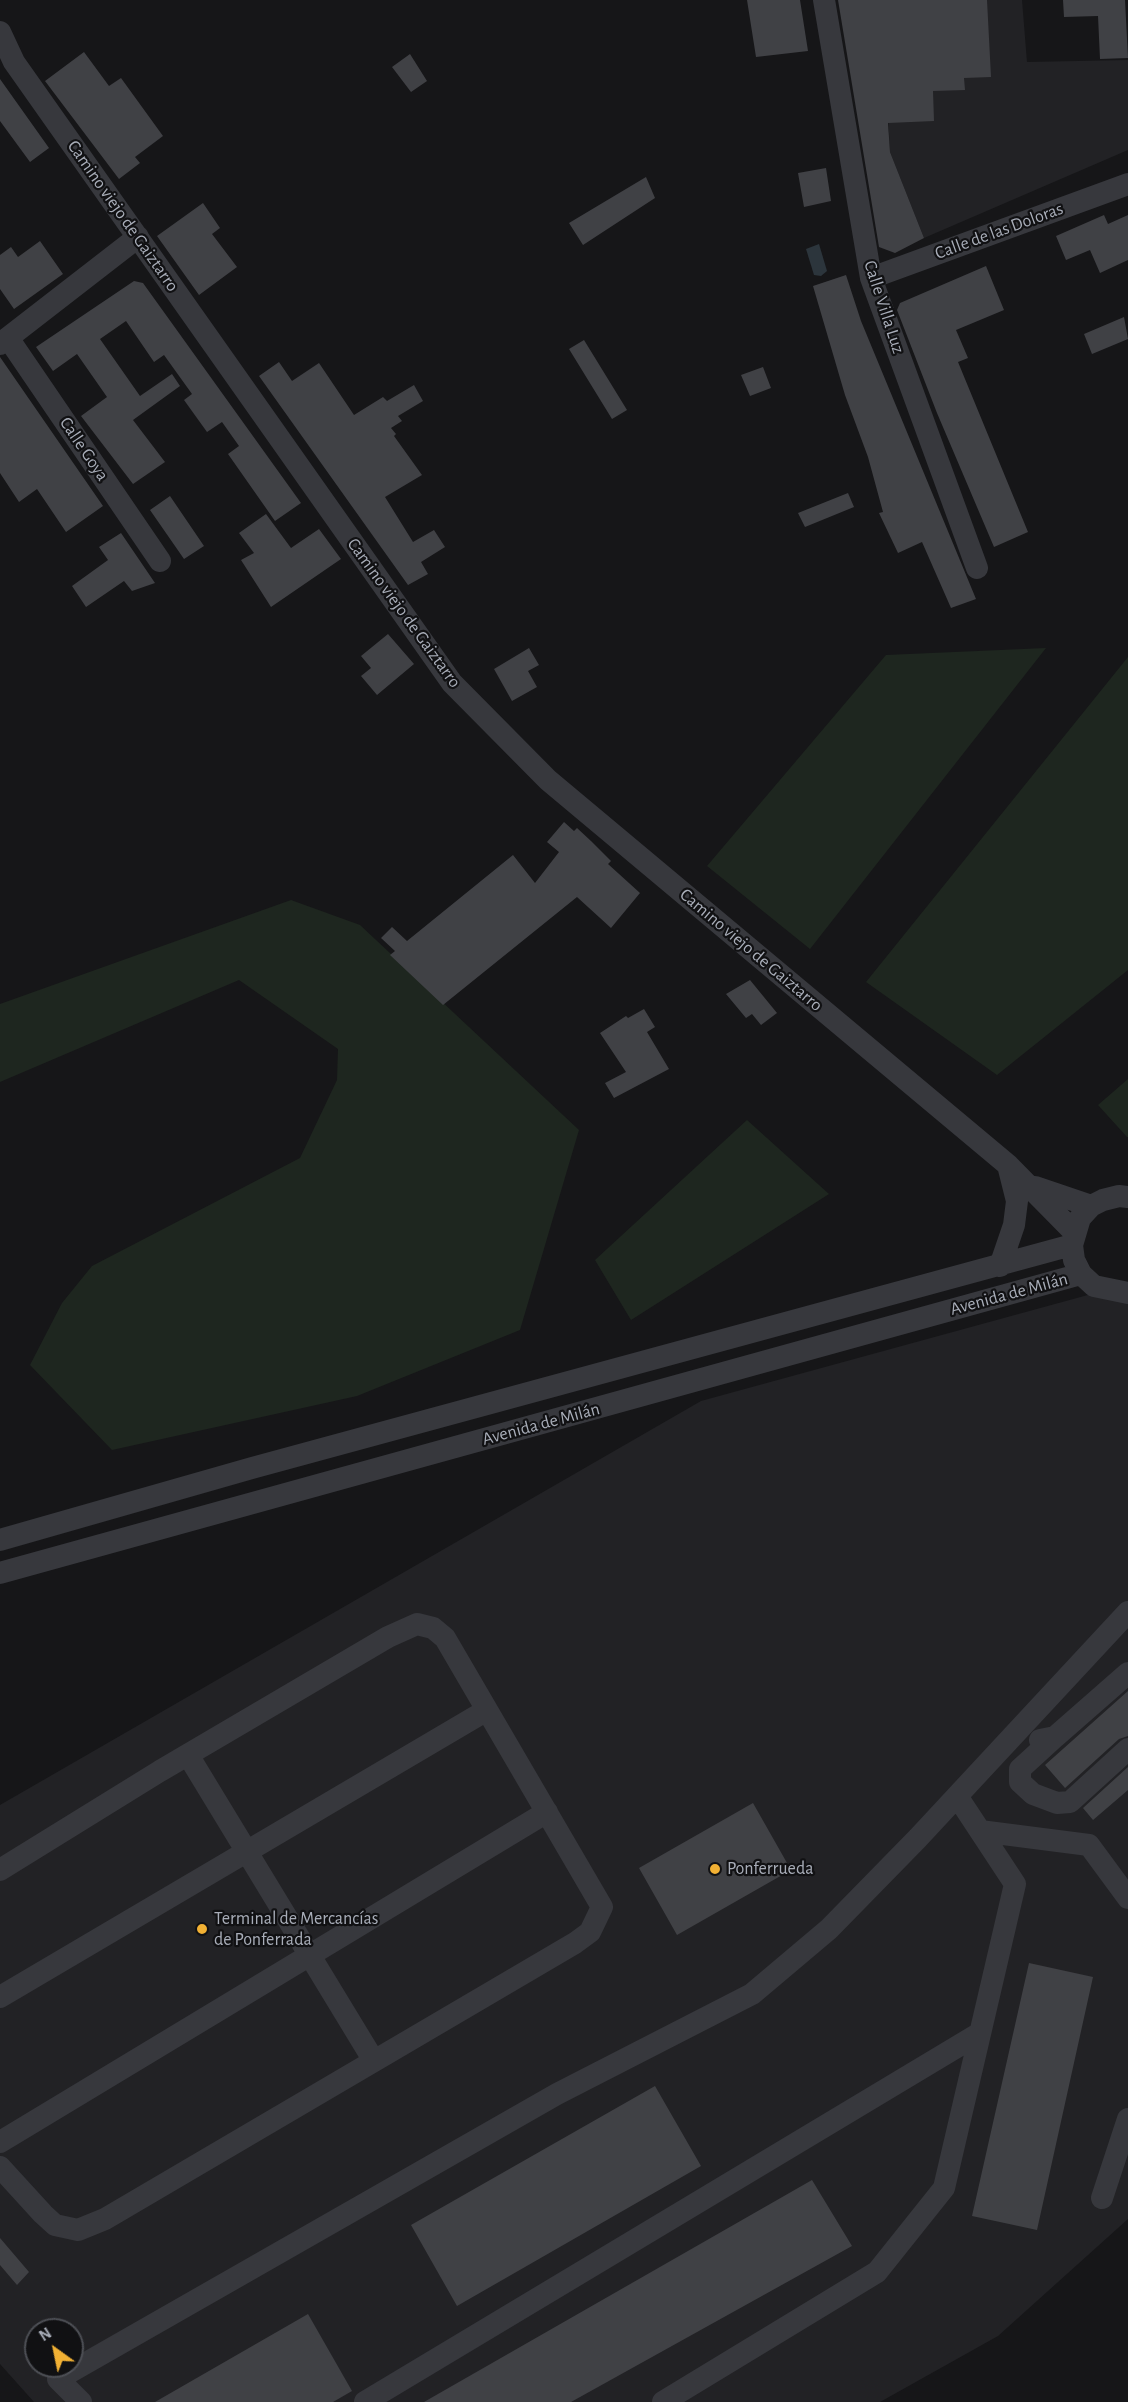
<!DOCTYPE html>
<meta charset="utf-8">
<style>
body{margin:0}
#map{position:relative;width:1128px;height:2402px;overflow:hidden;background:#161618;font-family:"Alegreya Sans",sans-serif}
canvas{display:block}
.north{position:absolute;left:24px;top:2318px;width:60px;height:60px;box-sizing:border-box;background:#111113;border:2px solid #4d4f55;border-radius:50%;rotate:327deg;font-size:16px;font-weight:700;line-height:24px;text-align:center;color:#a8adb8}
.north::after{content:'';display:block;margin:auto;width:21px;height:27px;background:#f2b134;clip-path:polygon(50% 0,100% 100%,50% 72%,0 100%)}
</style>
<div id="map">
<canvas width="1128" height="2402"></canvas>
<div class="north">N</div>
</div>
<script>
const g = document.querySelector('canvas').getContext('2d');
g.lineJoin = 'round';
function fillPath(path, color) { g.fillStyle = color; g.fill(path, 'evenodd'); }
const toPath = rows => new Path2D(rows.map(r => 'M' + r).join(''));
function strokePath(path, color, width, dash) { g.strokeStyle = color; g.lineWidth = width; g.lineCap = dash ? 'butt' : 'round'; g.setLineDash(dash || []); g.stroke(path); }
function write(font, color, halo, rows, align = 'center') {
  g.font = font + ' "Alegreya Sans",sans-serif'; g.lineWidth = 4.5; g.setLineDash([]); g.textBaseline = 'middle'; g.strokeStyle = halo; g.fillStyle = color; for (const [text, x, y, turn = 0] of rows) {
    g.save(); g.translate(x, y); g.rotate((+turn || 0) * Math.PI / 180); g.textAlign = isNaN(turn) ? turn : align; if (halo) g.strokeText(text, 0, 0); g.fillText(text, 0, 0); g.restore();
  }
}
const built = toPath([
 [885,0,1022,0,1027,62,1128,60,1128,150,924,238,890,152,883,17],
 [1128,1284,1128,2219,998,2336,880,2402,34,2402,0,2364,0,1805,701,1401],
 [36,2330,72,2330,72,2366,36,2366]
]);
const green = toPath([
 [1046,648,810,949,707,866,886,655],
 [1128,657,1128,970,997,1075,866,982],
 [291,900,360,925,579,1130,520,1330,357,1396,112,1450,30,1365,62,1303,92,1266,300,1158,337,1080,338,1049,239,980,0,1082,0,1004],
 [1128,1079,1128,1137,1127,1137,1098,1105],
 [747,1120,829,1194,631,1320,595,1260]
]);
const water = toPath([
 [819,244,827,271,821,276,814,275,806,249]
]);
const building = toPath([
 [747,0,800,0,808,51,756,57],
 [838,0,987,0,991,77,964,78,965,90,933,91,934,121,888,123,890,152,924,238,895,253,879,247],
 [1063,0,1125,0,1128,58,1100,59,1098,16,1064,17],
 [84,52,109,86,121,78,163,136,135,157,140,163,119,179,45,81],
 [410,54,427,81,411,92,392,67],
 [0,79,49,148,30,162,0,121],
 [826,168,831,201,804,207,798,173],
 [646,177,655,198,583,245,569,223],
 [203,203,220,228,212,234,237,267,199,295,157,236],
 [1104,215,1108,224,1128,215,1128,260,1100,273,1090,250,1066,260,1056,236],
 [40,241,63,274,14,309,0,289,0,255,11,247,18,257],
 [986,266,1004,310,956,330,968,358,958,362,1028,532,994,547,937,413,897,310,900,303],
 [846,275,861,321,976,599,951,608,922,542,898,553,879,513,883,512,868,457,845,395,813,286],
 [134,281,143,283,301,503,275,521,228,454,239,446,222,422,207,432,184,400,192,394,164,355,154,362,126,321,100,339,140,396,172,374,180,386,133,420,165,462,133,484,81,416,107,397,77,354,53,371,36,347],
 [1124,317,1128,339,1092,354,1084,334],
 [584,340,627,410,612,419,569,349],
 [0,357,103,506,66,532,37,489,19,502,0,473],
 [279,362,292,381,319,363,354,415,383,397,387,401,414,385,423,401,398,416,402,421,391,428,396,434,394,436,422,475,385,497,413,542,434,530,445,547,421,562,428,574,408,585,259,376],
 [763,367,771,388,750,396,741,375],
 [848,493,854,507,805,527,798,513],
 [170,496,204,546,184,559,150,510],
 [266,514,291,548,319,529,341,559,271,607,241,560,254,553,239,533],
 [121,533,155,583,132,591,124,581,86,607,72,586,108,560,99,547],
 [388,634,414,664,377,695,361,676,371,668,361,656],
 [529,648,539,665,528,671,537,687,512,701,494,669],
 [564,822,574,831,577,828,591,841,611,861,608,864,640,893,611,928,577,897,443,1005,390,955,395,951,381,938,392,927,407,941,513,855,535,883,559,852,547,842],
 [750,980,777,1013,761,1025,752,1014,746,1018,726,994],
 [644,1009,655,1027,647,1032,669,1069,614,1098,605,1083,626,1072,600,1033,626,1016,628,1018],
 [1128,1691,1128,1736,1119,1739,1065,1788,1045,1765],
 [1128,1767,1128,1790,1093,1820,1083,1808],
 [753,1803,791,1870,677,1935,639,1868],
 [1029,1963,1093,1977,1037,2230,972,2216],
 [655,2086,701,2166,457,2306,411,2225],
 [812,2180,852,2246,571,2402,424,2402],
 [0,2238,29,2272,17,2285,0,2265],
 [308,2314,352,2391,333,2402,155,2402]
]);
const minor = toPath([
 [824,0,871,278,977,568],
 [0,32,14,62,452,683,548,780,1008,1165,1074,1232],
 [871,278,1128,184],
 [8,338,160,561],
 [0,344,138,237],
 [1035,1187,1091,1206],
 [1128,1197,1119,1196,1103,1200,1091,1206,1080,1218,1072,1245,1074,1260,1081,1274,1094,1286,1128,1293],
 [1000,1266,1014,1225,1017,1201,1008,1165],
 [0,1540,252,1468,1072,1245],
 [0,1573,1081,1274],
 [1055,1737,1020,1769,1020,1782,1033,1794,1057,1803,1070,1802,1128,1749],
 [1040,1740,1055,1737,1128,1673],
 [188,1755,374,2061],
 [980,1831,1089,1845,1128,1898],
 [0,1870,160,1771,388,1637,417,1624,433,1628,445,1638,602,1907,590,1932,575,1943,105,2219,78,2230,55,2225,43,2214,0,2167],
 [0,1997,487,1710],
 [0,2142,547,1812],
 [1102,2198,1128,2119],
 [81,2402,58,2379,557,2094,752,1994,829,1929,918,1838,1128,1612],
 [365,2402,980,2033],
 [663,2402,877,2272,944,2188,1015,1884,957,1796]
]);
const markers = [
 [715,1869,6,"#f2b134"],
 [202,1929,6,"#f2b134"]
];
const streetNames = [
 ["Camino viejo de Gaiztarro",123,216,55],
 ["Calle de las Doloras",999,231,-20],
 ["Calle Villa Luz",884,307,72],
 ["Calle Goya",84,449,56],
 ["Camino viejo de Gaiztarro",404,613,54],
 ["Camino viejo de Gaiztarro",751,950,40],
 ["Avenida de Milán",1009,1294,-15],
 ["Avenida de Milán",541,1424,-15]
];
const poiNames = [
 ["Ponferrueda",727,1869],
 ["Terminal de Mercancías",214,1919],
 ["de Ponferrada",214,1940]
];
fillPath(built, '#222225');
fillPath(green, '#1e261f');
fillPath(water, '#2c353c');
fillPath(building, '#404145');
strokePath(minor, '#37383d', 22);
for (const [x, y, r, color] of markers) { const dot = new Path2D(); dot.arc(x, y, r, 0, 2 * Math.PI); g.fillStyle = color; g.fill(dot); strokePath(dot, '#111113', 2); }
write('18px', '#a8adb8', '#111113', streetNames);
write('18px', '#a8adb8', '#111113', poiNames, 'left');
</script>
